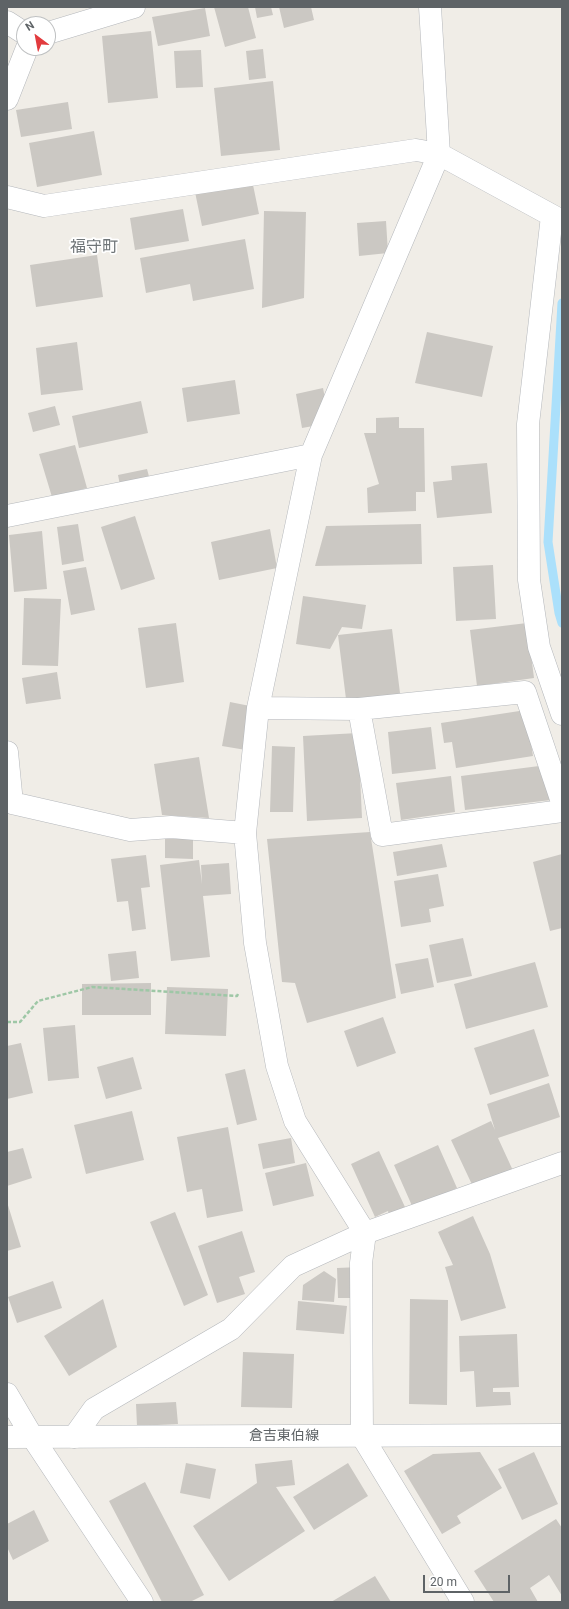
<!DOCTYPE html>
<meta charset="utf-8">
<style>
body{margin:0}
#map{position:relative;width:569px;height:1609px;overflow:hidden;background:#f0ede7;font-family:Roboto,sans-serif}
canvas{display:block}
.frame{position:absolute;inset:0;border:8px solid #5e6366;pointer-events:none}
.north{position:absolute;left:16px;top:16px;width:40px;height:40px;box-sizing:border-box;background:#fff;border:1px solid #bfc1c2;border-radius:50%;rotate:328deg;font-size:11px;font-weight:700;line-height:16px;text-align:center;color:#5e6366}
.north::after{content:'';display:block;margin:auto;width:14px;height:18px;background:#e23b3e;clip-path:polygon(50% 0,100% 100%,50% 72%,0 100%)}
.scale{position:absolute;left:423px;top:1575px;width:87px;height:18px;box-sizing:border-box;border:2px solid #5e6366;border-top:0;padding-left:5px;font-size:12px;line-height:14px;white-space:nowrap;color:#5e6366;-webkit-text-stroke:3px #fff;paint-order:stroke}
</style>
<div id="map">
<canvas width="569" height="1609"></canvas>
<div class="frame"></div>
<div class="north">N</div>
<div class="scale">20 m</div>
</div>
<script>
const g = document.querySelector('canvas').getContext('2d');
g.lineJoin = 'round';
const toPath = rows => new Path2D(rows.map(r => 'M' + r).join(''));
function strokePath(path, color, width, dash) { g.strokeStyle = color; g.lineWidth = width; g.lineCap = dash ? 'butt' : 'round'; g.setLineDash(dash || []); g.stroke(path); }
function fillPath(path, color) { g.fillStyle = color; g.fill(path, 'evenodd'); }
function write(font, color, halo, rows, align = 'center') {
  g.font = font + ' Roboto,"Noto Sans JP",sans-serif'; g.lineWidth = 3.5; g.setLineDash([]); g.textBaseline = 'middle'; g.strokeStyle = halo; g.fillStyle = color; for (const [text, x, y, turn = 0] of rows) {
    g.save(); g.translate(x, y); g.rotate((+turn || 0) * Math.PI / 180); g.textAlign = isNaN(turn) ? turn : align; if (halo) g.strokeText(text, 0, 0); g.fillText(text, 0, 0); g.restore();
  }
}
const stream = toPath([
 [562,303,548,542,559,613,562,623]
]);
const building = toPath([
 [214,7,248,7,256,38,225,47],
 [255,7,271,7,273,15,257,18],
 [279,7,311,7,314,20,284,28],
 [205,8,210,36,158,46,152,17],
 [151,31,158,98,108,103,102,36],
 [263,49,266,78,249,80,246,51],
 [201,50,203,87,176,88,174,51],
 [273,81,280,150,221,156,214,88],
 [68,102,72,129,21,137,16,110],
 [94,131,102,175,37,187,29,143],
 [252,180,259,214,202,226,195,192],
 [183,209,189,241,135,250,130,218],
 [264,211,306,212,304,298,262,308],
 [386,221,388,253,359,256,357,223],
 [245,239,254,289,193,301,190,284,146,293,140,258],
 [97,255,103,297,36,307,30,265],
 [427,332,493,346,482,397,415,383],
 [77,342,83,390,41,395,36,348],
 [235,380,240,414,187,422,182,388],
 [323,388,330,423,302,428,296,394],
 [141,401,148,433,79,448,72,416],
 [55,406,60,425,33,432,28,413],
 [399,417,399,428,424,428,425,492,416,492,416,511,368,513,367,488,379,484,364,433,376,433,376,418],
 [75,445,87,488,52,497,39,454],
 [487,463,492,513,437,518,433,482,452,480,451,466],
 [147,469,151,484,121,490,118,475],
 [135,516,155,579,121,590,101,527],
 [78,524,84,561,62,565,57,527],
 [421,524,422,564,315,566,326,526],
 [270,529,277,568,219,580,211,542],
 [42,531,47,589,14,592,9,535],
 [493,565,496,619,456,621,453,567],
 [86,567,95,610,71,615,63,571],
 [303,596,366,605,362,629,342,627,330,649,296,644],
 [24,598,61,599,58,666,22,665],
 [176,623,184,682,146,688,138,628],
 [527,623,534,678,477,686,470,630],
 [392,629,401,701,347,707,338,635],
 [57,672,61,699,26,704,22,678],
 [230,702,260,708,252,751,222,746],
 [526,710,533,756,456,768,452,742,444,743,441,723],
 [431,727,436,769,392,774,388,732],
 [358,733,362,818,307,821,303,736],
 [272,746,295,747,293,812,270,812],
 [199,757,209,818,162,815,154,764],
 [547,765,551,800,465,810,461,776],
 [451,776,455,812,401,820,396,783],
 [370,832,396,998,307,1023,295,983,282,982,267,839],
 [165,839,193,839,193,859,165,858],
 [442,844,447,867,397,876,393,852],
 [562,854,562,928,550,931,533,862],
 [146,855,150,887,141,888,146,929,132,931,128,901,117,902,111,859],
 [199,860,202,884,201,865,229,863,231,894,203,896,210,957,171,961,160,865],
 [438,874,444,906,429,909,431,922,401,927,394,881],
 [463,938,472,976,437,983,429,945],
 [136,951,139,978,111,981,108,954],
 [428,958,434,987,401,994,395,964],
 [535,962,548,1007,466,1029,454,984],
 [151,983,151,1015,82,1015,82,984],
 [167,987,228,989,226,1036,165,1034],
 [383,1017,396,1053,357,1067,344,1031],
 [75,1025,79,1078,48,1081,43,1028],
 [534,1029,549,1076,490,1095,474,1048],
 [21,1043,33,1093,7,1099,7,1046],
 [133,1057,142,1089,106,1099,97,1067],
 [245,1069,257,1120,237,1125,225,1074],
 [549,1083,560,1117,498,1138,515,1175,476,1193,451,1140,491,1121,495,1130,487,1104],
 [132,1111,144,1160,86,1174,74,1125],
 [228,1127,243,1211,207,1218,202,1189,187,1192,177,1137],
 [291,1138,295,1163,263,1169,258,1144],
 [438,1145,457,1188,413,1208,394,1165],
 [23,1148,32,1178,7,1186,7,1152],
 [379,1151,405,1207,389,1214,388,1211,375,1217,351,1164],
 [306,1163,314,1196,273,1206,265,1173],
 [7,1202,21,1247,7,1251],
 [175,1212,208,1295,184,1306,150,1222],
 [473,1216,490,1254,506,1308,461,1321,445,1267,453,1265,438,1232],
 [242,1231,255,1272,239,1277,245,1294,217,1303,198,1246],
 [360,1267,361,1298,338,1298,337,1268],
 [324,1271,336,1279,334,1302,302,1300,303,1285],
 [53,1281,62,1308,17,1323,8,1297],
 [103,1299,117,1347,69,1376,44,1336],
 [410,1299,448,1300,447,1405,409,1404],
 [298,1301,347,1306,344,1334,296,1330],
 [517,1334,519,1387,493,1388,493,1392,510,1392,511,1405,476,1407,474,1371,460,1372,459,1336],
 [243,1352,294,1354,292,1408,241,1407],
 [176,1402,178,1424,137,1426,136,1404],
 [480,1452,502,1488,457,1516,461,1523,442,1534,404,1471,433,1454],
 [534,1452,558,1504,522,1520,498,1469],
 [292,1460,295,1485,276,1487,305,1531,229,1581,193,1526,257,1483,255,1464],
 [186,1463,216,1469,210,1499,180,1493],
 [348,1463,368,1496,314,1530,293,1497],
 [145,1482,204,1595,190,1602,162,1602,109,1501],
 [34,1510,49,1541,13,1560,7,1547,7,1524],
 [556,1519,562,1528,562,1596,549,1575,530,1588,538,1602,494,1602,474,1571],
 [375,1576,391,1602,331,1602]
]);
const path = toPath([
 [7,1022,20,1022,38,1001,92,987,237,996,238,994]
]);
const minor = toPath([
 [7,22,24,33],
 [48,33,134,7],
 [7,99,27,48],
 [7,197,44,206,416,150,439,154,562,221],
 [552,216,528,424,529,580,539,647,562,714],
 [7,516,311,455],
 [258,708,359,709,525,692,562,802],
 [359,709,382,835,562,811],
 [7,752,12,803,130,830,171,827,245,833],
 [362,1436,361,1263,365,1233,295,1121,277,1066,255,943,245,833,258,708,311,455,439,154,430,7],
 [74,1437,94,1409,231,1329,293,1266,365,1233,562,1163]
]);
const tertiary = toPath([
 [7,1394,33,1438,142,1602],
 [362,1436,463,1602]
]);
const secondary = toPath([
 [7,1437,562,1435]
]);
const streetNames = [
 ["倉吉東伯線",284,1436]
];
const quarterNames = [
 ["福守町",94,248]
];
strokePath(stream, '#abe0fb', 9);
fillPath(building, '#cbc8c3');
strokePath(minor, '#b4b7bb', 23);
strokePath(tertiary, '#b4b7bb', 23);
strokePath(secondary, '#b3b7bb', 23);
strokePath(path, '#9ec7a6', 2.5, [4, 2]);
strokePath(minor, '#fff', 22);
strokePath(tertiary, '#fff', 22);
strokePath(secondary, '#fff', 22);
write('14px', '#5e6366', '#fff', streetNames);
write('16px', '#6f7578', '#fff', quarterNames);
</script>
